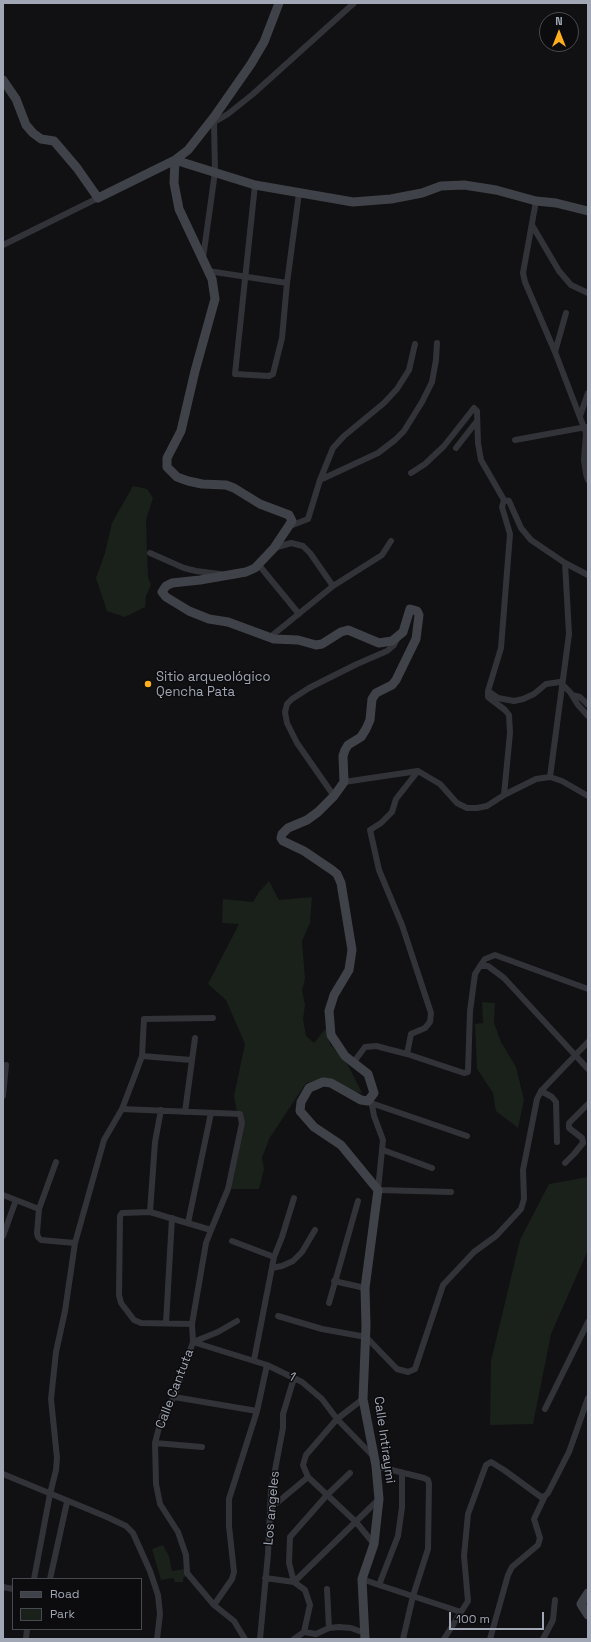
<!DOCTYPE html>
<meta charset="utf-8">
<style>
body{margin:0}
#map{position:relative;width:591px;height:1642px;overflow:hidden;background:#111113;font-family:"Space Grotesk",sans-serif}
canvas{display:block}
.frame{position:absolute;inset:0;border:4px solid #a1a7b5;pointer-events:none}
.legend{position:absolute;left:12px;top:1578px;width:130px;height:52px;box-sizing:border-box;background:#0c0c0e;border:1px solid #484a51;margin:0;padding:5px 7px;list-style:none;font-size:12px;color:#a1a7b5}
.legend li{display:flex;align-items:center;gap:8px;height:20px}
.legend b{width:20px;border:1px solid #484a51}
.north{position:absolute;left:539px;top:12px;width:40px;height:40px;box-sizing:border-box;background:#0c0c0e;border:1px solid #484a51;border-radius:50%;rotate:0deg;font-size:11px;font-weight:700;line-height:16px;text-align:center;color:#a1a7b5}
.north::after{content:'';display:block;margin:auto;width:14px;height:18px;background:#ffae1d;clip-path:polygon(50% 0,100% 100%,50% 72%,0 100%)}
.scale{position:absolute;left:449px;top:1612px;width:95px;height:18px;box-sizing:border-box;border:2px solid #a1a7b5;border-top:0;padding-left:5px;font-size:12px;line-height:14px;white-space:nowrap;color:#a1a7b5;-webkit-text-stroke:3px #0c0c0e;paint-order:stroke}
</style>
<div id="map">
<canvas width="591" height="1642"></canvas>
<div class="frame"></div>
<ul class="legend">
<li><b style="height:5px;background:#3f4248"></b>Road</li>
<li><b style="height:11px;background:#19211a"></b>Park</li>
</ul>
<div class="north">N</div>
<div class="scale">100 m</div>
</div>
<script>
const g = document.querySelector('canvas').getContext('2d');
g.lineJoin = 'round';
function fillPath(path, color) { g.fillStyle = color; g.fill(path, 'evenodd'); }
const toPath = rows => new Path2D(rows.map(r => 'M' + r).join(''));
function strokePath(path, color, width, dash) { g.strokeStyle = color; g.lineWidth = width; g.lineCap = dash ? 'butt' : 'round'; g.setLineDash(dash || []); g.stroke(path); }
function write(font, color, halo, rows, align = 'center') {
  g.font = font + ' "Space Grotesk",sans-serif'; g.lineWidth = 3; g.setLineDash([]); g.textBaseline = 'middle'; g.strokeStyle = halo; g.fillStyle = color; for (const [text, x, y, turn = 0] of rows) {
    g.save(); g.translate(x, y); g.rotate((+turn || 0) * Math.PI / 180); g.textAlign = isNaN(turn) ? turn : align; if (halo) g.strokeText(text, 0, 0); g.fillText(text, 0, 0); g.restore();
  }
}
const green = toPath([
 [133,486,147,489,153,498,146,520,148,577,151,585,146,596,145,607,125,617,107,611,96,578,105,553,112,523],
 [269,881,279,900,312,897,310,923,302,941,305,979,302,990,305,1005,303,1019,306,1036,314,1043,327,1027,330,1044,348,1065,362,1093,353,1092,335,1080,327,1078,306,1083,269,1139,262,1158,264,1169,259,1189,228,1189,240,1129,234,1096,245,1044,226,1000,208,984,239,924,222,923,223,899,253,902,259,892],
 [482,1002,495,1003,494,1023,501,1042,516,1067,524,1100,518,1128,496,1111,493,1093,477,1069,475,1024,483,1023],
 [588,1177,588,1250,551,1334,533,1424,490,1425,491,1361,520,1240,549,1184],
 [163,1545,169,1556,172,1571,185,1569,186,1576,183,1578,183,1582,175,1582,173,1578,161,1580,152,1549]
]);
const street = toPath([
 [211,124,228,114,253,94,354,3],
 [255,185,235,374,269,376,273,374,282,338,287,283,299,193],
 [536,201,523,273,525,282,555,352,586,433,584,460,586,474,588,480],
 [532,225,559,271,571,285,588,293],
 [3,245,98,198],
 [203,258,215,172,214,122],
 [208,271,287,283],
 [555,352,566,313],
 [580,416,588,393],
 [515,440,586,427],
 [456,448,477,421],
 [411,473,425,464,444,446,474,408,477,411,478,443,481,460,504,500],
 [320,480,378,453,395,440,404,431,422,402,432,382,436,360,437,343],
 [290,526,308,519,320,480,333,448,344,436,384,403,397,389,409,370,415,344],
 [274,548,291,543,303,546,310,553,333,586],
 [150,553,184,568,196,571,220,574],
 [258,564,299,614],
 [588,575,565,563,531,540,521,528,509,501,504,500,502,507,510,534,501,648,488,691,498,698,514,701,523,699,534,694,546,684,560,682,570,692,578,705,588,716],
 [269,638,333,586,382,555,391,541],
 [488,691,488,697,505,710,509,715,510,733,504,795],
 [572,695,580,697,588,705],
 [550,777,569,634,565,563],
 [344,782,418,771,440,784,457,803,467,808,477,808,487,806,504,795,536,779,550,777,562,781,588,796],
 [334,796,297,743,287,723,285,712,287,704,292,699,309,688,357,664,387,651,394,645,397,639],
 [480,966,485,959,495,955,588,989],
 [407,1054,411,1034,425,1028,430,1022,431,1013,402,925,379,870,370,830,381,823,392,812,396,799,418,771],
 [142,1056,191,1060],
 [353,1063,365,1047,376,1046,407,1054,464,1073,468,1072,470,1011,475,974,480,966,488,966,504,978,588,1069],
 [3,1096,6,1065],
 [371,1103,467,1136],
 [372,1105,374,1116,383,1140,378,1190,451,1192],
 [122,1109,240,1114,242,1123,228,1189,211,1230],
 [185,1112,195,1038],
 [557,1142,556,1102,552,1097,541,1091,588,1042],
 [383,1150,432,1168],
 [565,1163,574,1154,583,1143,582,1138,569,1128,569,1123,588,1104],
 [3,1195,39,1209,37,1233,38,1237,41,1240,75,1243],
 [39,1209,56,1162],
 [150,1212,155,1142,161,1110],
 [188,1223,211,1113],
 [3,1236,16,1200],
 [232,1241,274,1257],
 [272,1268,282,1266,293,1261,302,1252,315,1230],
 [334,1281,365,1288],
 [329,1303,358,1201],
 [278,1316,322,1329,366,1337,397,1369,408,1372,415,1369,443,1285,474,1252,496,1236,521,1209,524,1199,523,1170,537,1099,541,1091],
 [166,1323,172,1218],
 [192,1324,141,1323,134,1320,121,1303,119,1295,120,1216,122,1213,150,1212,211,1230,206,1243,192,1324,193,1342,174,1397,162,1416,155,1443,156,1484,160,1504,178,1532,186,1555,187,1573,214,1605,234,1621,245,1639],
 [193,1342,267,1365,302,1382,322,1399,337,1419,374,1457],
 [193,1342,218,1332,237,1321],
 [254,1360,274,1257,282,1237,294,1198],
 [174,1397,257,1411],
 [363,1399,337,1419,306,1455,303,1465,308,1477,356,1522,374,1544],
 [545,1409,588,1322],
 [155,1443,202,1447],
 [376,1466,424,1478,428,1480,429,1484,428,1549,413,1596,403,1639],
 [3,1474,107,1517,126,1526,133,1533,150,1571,158,1595,160,1614,157,1639],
 [272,1507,308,1477],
 [265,1578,294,1582,379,1499],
 [34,1579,50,1494,56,1470,57,1458,51,1399,56,1352,65,1311,75,1243,104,1140,122,1109,135,1075,142,1056,144,1019,213,1018],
 [50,1579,67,1502],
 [362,1579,379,1585,398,1536,402,1507,402,1473],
 [379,1585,461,1612],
 [3,1587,13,1589],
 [214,1605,232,1579,234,1572,229,1526,229,1499,257,1411,267,1365],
 [329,1628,339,1627,351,1628,362,1632,365,1635],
 [304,1632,316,1634,329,1628,327,1589],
 [26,1639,27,1629],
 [260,1639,268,1554,271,1491,283,1428,283,1414,294,1378],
 [294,1639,304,1632,310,1605,305,1590,294,1582,289,1563,290,1537,327,1495,350,1473],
 [444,1639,468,1601,464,1556,468,1514,486,1465,491,1462,504,1470,541,1497,545,1496,548,1493,569,1452,588,1398],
 [490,1639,508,1575,512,1567,538,1545,540,1538,534,1519,545,1496],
 [543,1639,553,1620,555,1600]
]);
const secondary = toPath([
 [3,80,16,99,26,125,33,133,41,139,54,141,77,168,98,198,175,160,188,150,214,117,251,64,264,42,279,3],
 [175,160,174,183,179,209,212,279,215,299,195,371,181,431,167,458,167,467,177,477,188,481,202,484,226,485,234,488,260,504,289,515,292,521,274,548,255,568,246,572,200,580,172,583,166,586,162,592,166,597,189,611,209,619,228,622,274,639,298,640,316,645,322,644,341,632,348,630,379,643,392,641,403,632,410,609,417,611,419,615,416,639,396,680,392,685,376,693,372,699,370,720,366,729,361,737,348,745,345,750,343,756,344,782,334,796,318,812,307,820,288,828,282,834,281,838,283,841,304,851,332,870,337,874,341,883,352,950,349,970,334,995,329,1011,331,1035,345,1056,368,1074,374,1093,368,1101,361,1100,331,1083,323,1082,309,1088,301,1102,300,1111,314,1127,341,1145,378,1190,365,1288,366,1326,363,1399,376,1466,379,1499,374,1544,362,1579,365,1639],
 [175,160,255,185,353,202,391,199,422,193,441,186,464,185,496,190,536,201,556,203,588,211],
 [588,1593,581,1604,588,1615]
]);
const markers = [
 [148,684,4,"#ffae1d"]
];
const poiNames = [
 ["Sitio arqueológico",156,677],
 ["Qencha Pata",156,692]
];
const streetNames = [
 ["1",292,1377,31],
 ["Calle Cantuta",175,1389,-69],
 ["Calle Intiraymi",384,1440,82],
 ["Los angeles",272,1508,-85]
];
fillPath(green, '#19211a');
strokePath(street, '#323338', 6);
strokePath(secondary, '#3f4248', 9);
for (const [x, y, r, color] of markers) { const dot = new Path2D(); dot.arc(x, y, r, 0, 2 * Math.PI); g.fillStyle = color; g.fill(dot); strokePath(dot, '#0c0c0e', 1.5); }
write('13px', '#a1a7b5', '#0c0c0e', poiNames, 'left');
write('13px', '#a1a7b5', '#0c0c0e', streetNames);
</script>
